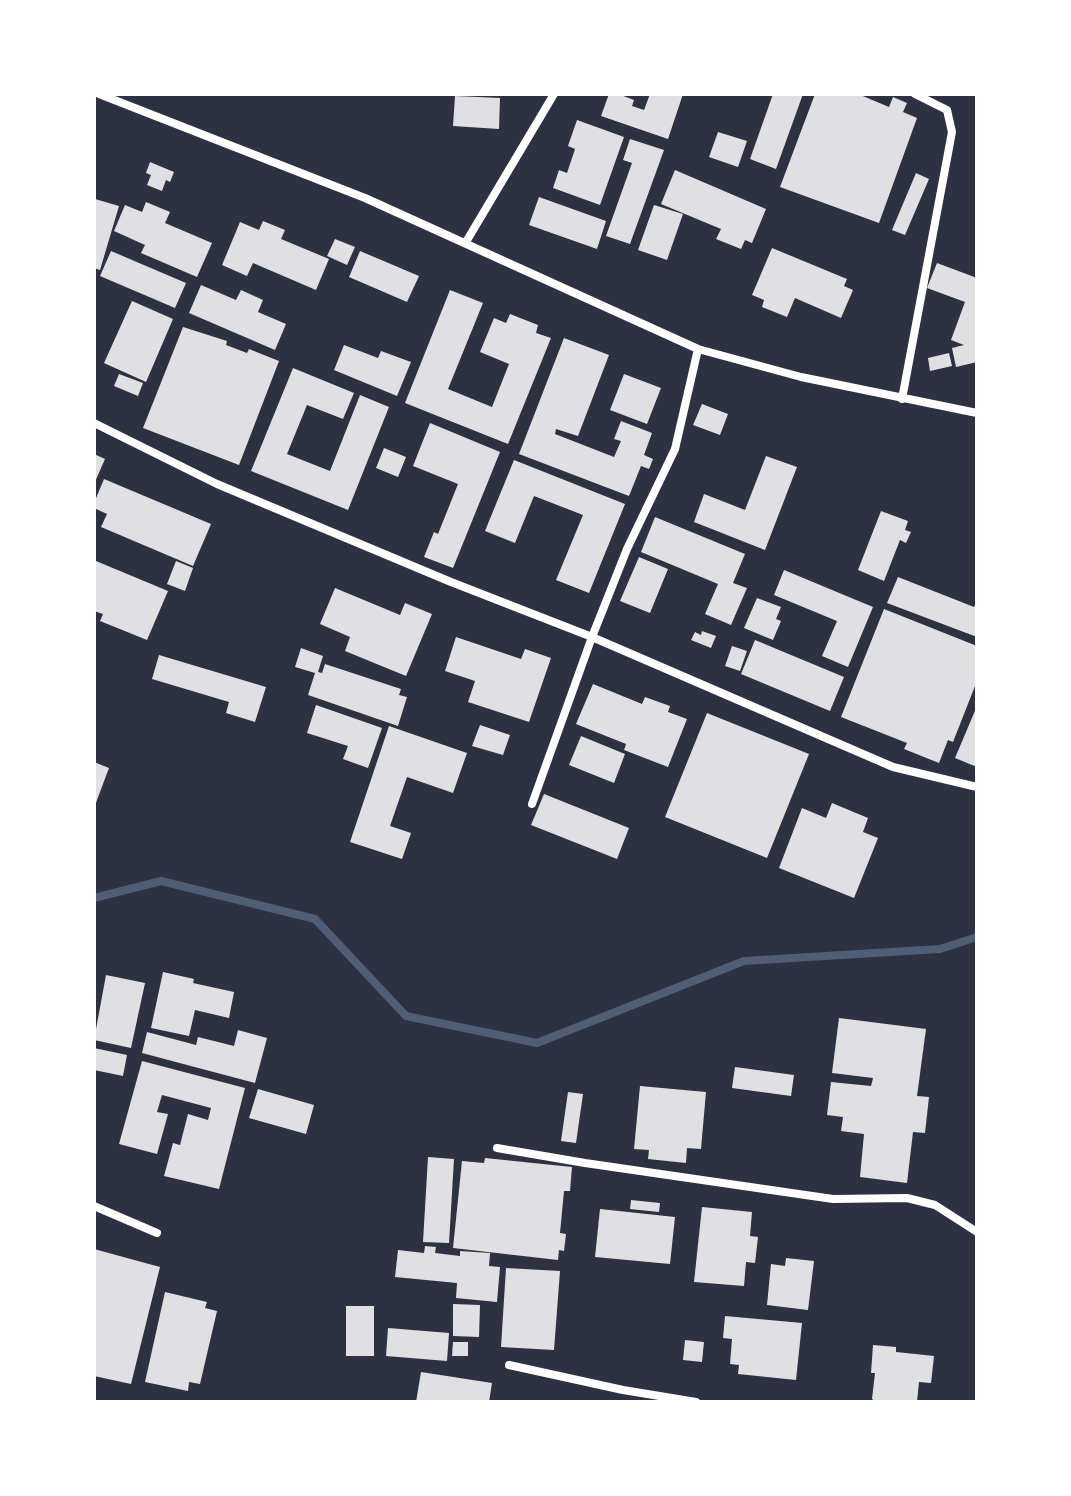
<!DOCTYPE html>
<style>
body{margin:0}
#map{position:relative;width:1071px;height:1496px;overflow:hidden;background:#2d3142;font-family:"Asap Condensed",sans-serif}
canvas{display:block}
.frame{position:absolute;inset:0;border:96px solid #fff;pointer-events:none}
</style>
<div id="map">
<canvas width="1071" height="1496"></canvas>
<div class="frame"></div>
</div>
<script>
const g = document.querySelector('canvas').getContext('2d');
g.lineJoin = 'round';
const toPath = rows => new Path2D(rows.map(r => 'M' + r).join(''));
function strokePath(path, color, width, dash) { g.strokeStyle = color; g.lineWidth = width; g.lineCap = dash ? 'butt' : 'round'; g.setLineDash(dash || []); g.stroke(path); }
function fillPath(path, color) { g.fillStyle = color; g.fill(path, 'evenodd'); }
const stream = toPath([
 [94,898,161,881,315,919,406,1016,537,1043,744,961,940,949,977,937]
]);
const building = toPath([
 [609,94,618,94,634,100,632,106,644,110,650,94,683,94,668,139,601,116],
 [773,94,803,94,776,169,750,159],
 [815,94,858,94,889,107,893,97,907,103,903,112,917,118,879,223,780,187],
 [455,96,500,98,499,129,453,126],
 [577,120,624,137,600,205,553,188,559,170,567,173,575,149,568,146],
 [718,132,747,141,738,167,709,157],
 [630,139,664,150,630,244,606,236,632,163,623,160],
 [150,162,174,172,170,182,166,180,162,191,147,185,151,175,146,173],
 [675,170,766,209,752,243,745,240,741,249,716,239,721,229,661,204],
 [916,173,929,179,905,235,892,230],
 [539,197,606,221,597,249,529,225],
 [95,199,119,206,100,270,94,268],
 [146,202,170,212,165,223,212,243,197,277,141,253,145,245,114,231,125,205,142,212],
 [654,205,683,214,667,260,638,250],
 [263,221,285,230,281,239,329,259,316,290,253,263,247,276,222,265,240,222,259,230],
 [335,239,355,247,347,265,327,256],
 [772,248,847,279,844,286,853,290,841,318,795,298,787,317,762,307,764,300,752,295],
 [111,251,186,283,175,308,100,276],
 [360,251,419,276,407,302,349,277],
 [937,263,977,278,977,348,975,349,977,362,956,367,952,348,964,345,951,340,965,302,927,288],
 [201,285,236,300,241,290,263,300,258,312,286,324,275,350,189,313],
 [450,290,483,303,448,389,492,407,509,364,480,352,494,318,506,323,510,314,538,325,536,333,551,338,508,444,405,403],
 [132,301,173,319,146,382,104,363],
 [183,327,227,341,226,345,247,353,249,349,279,361,239,465,143,428],
 [564,338,609,355,578,436,556,429,555,434,614,457,621,441,614,439,621,421,652,433,644,455,653,459,649,469,641,466,629,496,519,454],
 [344,345,378,358,381,351,411,362,397,396,334,370],
 [949,353,952,366,930,371,928,358],
 [293,368,354,393,343,419,307,405,287,454,330,471,360,395,389,407,348,510,251,471],
 [119,374,143,383,138,396,114,386],
 [624,374,661,388,647,424,610,410],
 [702,404,728,414,720,435,693,425],
 [430,423,500,452,453,568,424,557,434,532,438,534,458,484,413,466],
 [384,448,406,457,398,477,376,468],
 [94,454,105,459,94,484],
 [766,456,797,467,765,550,694,522,704,494,745,510],
 [514,460,625,504,589,593,556,580,583,515,534,496,515,543,485,531],
 [104,479,211,524,193,566,101,527,107,514,94,508,94,503],
 [881,511,908,521,905,530,911,532,906,543,900,540,884,581,858,570],
 [655,517,745,554,733,583,747,588,731,625,705,614,718,584,641,552],
 [639,557,668,569,650,613,620,601],
 [96,561,168,591,147,640,100,621,103,614,94,611],
 [176,561,193,568,185,591,167,584],
 [784,570,873,607,848,667,822,656,837,621,774,595],
 [898,577,974,607,977,600,977,637,887,603],
 [335,588,400,615,405,603,432,614,406,676,345,651,350,637,320,624],
 [757,598,781,607,776,619,781,621,773,640,744,628],
 [884,609,977,646,977,681,953,742,948,740,939,763,904,749,907,743,841,717],
 [702,631,716,636,711,648,691,640,695,632,701,635],
 [456,637,521,659,525,649,551,658,529,722,468,702,475,681,445,671],
 [755,640,844,677,830,711,741,674],
 [732,646,747,651,740,671,725,666],
 [301,648,323,656,318,672,322,673,325,664,401,689,399,695,407,697,398,726,308,695,315,673,295,667],
 [159,655,266,687,255,722,226,713,229,702,152,679],
 [593,684,642,704,645,697,670,706,668,712,687,719,668,767,624,750,626,744,576,724],
 [316,705,382,728,368,768,343,759,348,746,307,733],
 [977,706,977,767,955,758],
 [707,713,809,754,767,858,665,817],
 [480,725,510,735,503,755,472,746],
 [389,726,467,753,453,793,407,777,390,826,411,833,402,859,350,842],
 [581,736,625,754,614,783,569,765],
 [94,762,109,768,94,808],
 [544,794,629,828,617,859,531,825],
 [832,803,868,818,863,832,878,838,854,898,779,868,802,808,826,818],
 [163,972,194,979,193,983,234,992,229,1018,195,1010,189,1036,151,1028],
 [106,975,145,983,131,1048,94,1040],
 [839,1018,926,1029,917,1096,929,1097,925,1133,913,1132,907,1183,860,1177,864,1134,841,1131,843,1117,827,1115,831,1082,871,1086,873,1078,832,1073],
 [238,1030,267,1038,255,1083,142,1053,147,1032,196,1045,198,1037,234,1046],
 [94,1048,127,1055,123,1076,94,1070],
 [142,1061,245,1088,219,1189,164,1176,173,1143,180,1145,188,1114,208,1120,211,1108,162,1095,157,1112,168,1114,157,1154,119,1144],
 [735,1067,794,1075,791,1096,732,1088],
 [640,1086,706,1092,701,1149,687,1148,686,1163,648,1159,649,1150,634,1149],
 [258,1089,314,1105,306,1134,249,1118],
 [568,1092,583,1094,576,1143,561,1141],
 [428,1157,454,1159,449,1243,423,1242],
 [485,1158,572,1167,570,1191,564,1191,560,1233,566,1234,564,1251,559,1250,558,1260,453,1248,462,1161,484,1163],
 [631,1200,660,1203,659,1212,630,1209],
 [702,1207,752,1212,750,1236,758,1237,755,1263,746,1262,744,1286,694,1282],
 [600,1209,675,1217,670,1264,595,1257],
 [425,1246,436,1247,435,1253,460,1256,460,1251,490,1253,489,1266,500,1267,497,1302,456,1298,457,1283,395,1277,398,1250,424,1253],
 [94,1249,160,1267,131,1384,94,1376],
 [786,1258,814,1261,808,1310,767,1305,771,1264,785,1266],
 [506,1268,560,1271,554,1350,501,1347],
 [165,1292,207,1302,205,1308,217,1311,200,1384,189,1382,188,1391,145,1382],
 [453,1304,480,1305,479,1337,453,1336],
 [346,1306,374,1306,374,1356,346,1356],
 [725,1316,802,1323,796,1380,738,1374,739,1365,730,1364,732,1339,723,1338],
 [388,1328,449,1333,447,1361,386,1356],
 [685,1340,704,1342,702,1362,683,1360],
 [453,1342,468,1342,468,1356,452,1356],
 [873,1345,896,1347,896,1352,934,1356,931,1383,919,1382,917,1402,876,1402,872,1399,875,1373,871,1373],
 [421,1372,492,1383,489,1402,416,1402]
]);
const minor = toPath([
 [99,94,365,198,698,349,801,377,977,413],
 [466,242,554,94],
 [902,399,952,132,947,110,915,94],
 [94,423,217,484,451,582,592,637,893,767,977,787],
 [532,804,592,637,627,549,675,449,698,349],
 [497,1148,585,1163,833,1199,907,1198,935,1205,977,1232],
 [94,1206,157,1233],
 [509,1365,623,1390,696,1402]
]);
strokePath(stream, '#4f5d75', 8);
fillPath(building, '#e0e0e3');
strokePath(minor, '#fff', 8);
</script>
